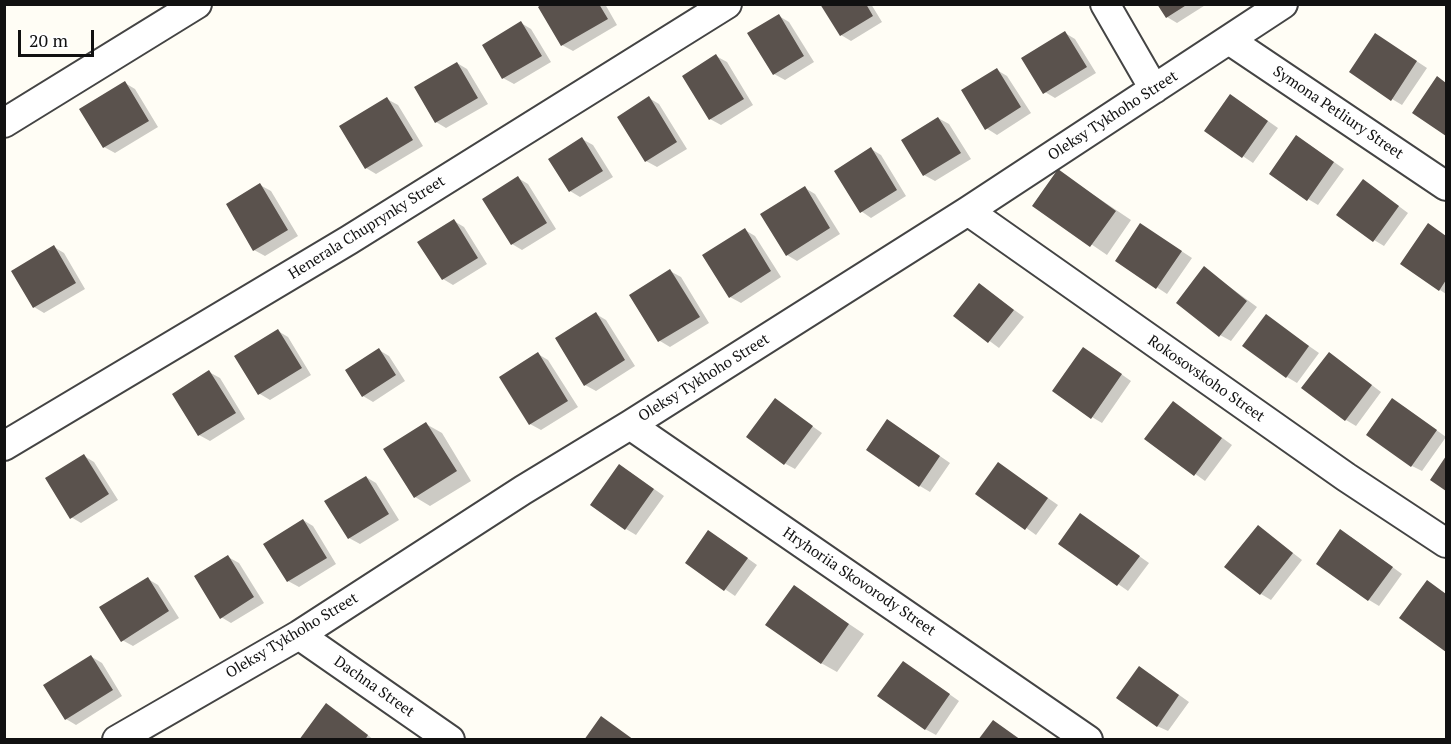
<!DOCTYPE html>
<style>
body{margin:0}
#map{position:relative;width:1451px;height:744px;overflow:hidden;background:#fffdf5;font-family:"PT Serif",serif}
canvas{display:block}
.frame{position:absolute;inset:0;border:6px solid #111;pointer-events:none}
.scale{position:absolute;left:18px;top:30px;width:76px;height:27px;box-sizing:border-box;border:3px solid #111;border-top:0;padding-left:8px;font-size:18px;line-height:21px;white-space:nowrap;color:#111;-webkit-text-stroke:4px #fff;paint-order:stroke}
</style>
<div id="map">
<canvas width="1451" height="744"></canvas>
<div class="frame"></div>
<div class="scale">20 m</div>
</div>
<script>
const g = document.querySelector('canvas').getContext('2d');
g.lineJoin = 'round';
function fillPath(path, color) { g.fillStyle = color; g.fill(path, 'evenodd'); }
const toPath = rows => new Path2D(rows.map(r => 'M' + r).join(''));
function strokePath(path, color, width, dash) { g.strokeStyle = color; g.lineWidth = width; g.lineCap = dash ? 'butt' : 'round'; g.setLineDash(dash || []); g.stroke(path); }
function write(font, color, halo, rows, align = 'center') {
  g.font = font + ' "PT Serif",serif'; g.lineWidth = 6; g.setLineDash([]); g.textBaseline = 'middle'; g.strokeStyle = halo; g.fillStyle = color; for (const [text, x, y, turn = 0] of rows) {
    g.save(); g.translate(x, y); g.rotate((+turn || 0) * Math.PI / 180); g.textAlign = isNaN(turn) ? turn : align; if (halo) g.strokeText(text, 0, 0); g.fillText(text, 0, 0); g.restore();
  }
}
const shadow = toPath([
 [545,4,605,4,617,25,573,51,562,45,540,8],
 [822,4,871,4,882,22,851,41,841,35],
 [1159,4,1207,4,1177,23,1167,17],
 [779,16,789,22,814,62,785,80,774,74],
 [521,23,531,29,551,62,514,84,503,78],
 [1065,33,1075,39,1096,73,1055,98,1045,92],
 [1386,41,1427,68,1402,105,1392,99],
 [716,56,727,62,753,105,721,125,710,119],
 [457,63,467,69,488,104,446,128,436,122],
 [997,70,1007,76,1031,113,997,135,986,128],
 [1437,78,1446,84,1446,134,1414,112],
 [125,83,135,89,158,127,115,153,104,147,82,109],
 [649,98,659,104,687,149,657,167,646,161],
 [387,99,398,105,423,146,376,174,366,168],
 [1241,102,1278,128,1253,163,1206,131],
 [938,118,949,124,971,159,935,181,924,175],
 [582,139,593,145,613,177,580,197,570,191],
 [1307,143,1344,169,1318,205,1308,199],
 [871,149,881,155,906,196,871,218,861,211],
 [1058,171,1131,220,1107,255,1034,205],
 [518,178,528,184,556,229,522,250,512,244],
 [260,185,271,191,298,236,265,256,254,250],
 [1373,187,1408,213,1384,246,1374,240],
 [805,188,815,194,840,234,797,261,787,255],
 [454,221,464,227,487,264,453,285,443,279],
 [745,230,755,236,781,277,741,303,730,297],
 [1151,231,1192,258,1167,294,1117,261],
 [1438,231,1446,237,1446,294,1440,290],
 [54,247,64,253,85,289,44,313,34,307],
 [1204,268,1257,307,1231,341,1220,335],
 [670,271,681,277,709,323,670,347,660,341,631,295],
 [980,285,1024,317,999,348,956,316],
 [596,314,606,320,635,366,596,391,585,385],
 [1266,316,1319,353,1297,383,1287,377],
 [278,331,288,337,311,375,270,400,260,394,236,357],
 [379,350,389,356,405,381,373,402,363,396],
 [538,354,548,360,578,407,541,430,530,424,501,377],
 [1094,355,1131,381,1102,423,1092,417],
 [1339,360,1381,392,1356,426,1346,420],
 [209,372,220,378,245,419,210,441,199,435,174,395],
 [775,400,822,433,795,469,784,463],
 [1403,406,1446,437,1422,471,1412,466],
 [1183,409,1232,445,1205,481,1147,439],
 [426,424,442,433,471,481,430,506,415,497],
 [898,427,950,463,930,492,920,486],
 [84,456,94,462,118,500,81,523,71,517],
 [999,464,1058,505,1036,535,978,493],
 [630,472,664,496,636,535,626,529],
 [366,477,376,483,399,520,360,544,349,538,327,502],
 [1081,515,1149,563,1128,591,1060,543],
 [303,520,313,526,336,564,299,587,288,581],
 [1258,526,1302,560,1271,600,1261,594],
 [1351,537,1402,574,1379,606,1369,600],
 [719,538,757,565,735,596,687,563],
 [228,557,239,563,264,603,231,623,221,617],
 [148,579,158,585,179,618,133,646,122,640],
 [1427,582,1446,594,1446,650,1401,618],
 [794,587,864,634,837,672,821,663],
 [92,657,102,663,122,696,76,725,66,719],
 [914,669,959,701,936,735,925,729],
 [1150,674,1189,702,1168,731,1157,726],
 [337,711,374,740,300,740]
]);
const building = toPath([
 [542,4,599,4,608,19,561,46,538,7],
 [820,4,866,4,873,16,840,36],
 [1157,4,1188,4,1166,18],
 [779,14,804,56,773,75,747,33],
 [521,21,542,56,502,79,482,45],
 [1065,31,1087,67,1043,94,1021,58],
 [1375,33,1417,61,1391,101,1349,72],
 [716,54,744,99,709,120,682,76],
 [457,62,478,98,435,123,414,87],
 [997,68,1021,107,985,130,961,90],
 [1437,76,1446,83,1446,136,1412,113],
 [125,81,149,121,103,148,79,109],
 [1230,94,1268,121,1242,158,1204,131],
 [649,96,677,142,645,162,617,117],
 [387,97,413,140,365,169,339,126],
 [938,117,961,153,923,176,901,140],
 [1296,135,1334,162,1307,201,1269,174],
 [582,137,603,171,569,192,548,159],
 [871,147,897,190,860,213,834,171],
 [1058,169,1116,211,1090,247,1032,206],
 [518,176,547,223,511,245,482,199],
 [1363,179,1399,206,1373,242,1336,215],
 [260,183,288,230,253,251,226,204],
 [805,186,830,228,786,256,760,214],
 [454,219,478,258,442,280,417,242],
 [1140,223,1182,251,1156,289,1115,261],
 [1428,223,1446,236,1446,280,1439,291,1400,264],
 [745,228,771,271,729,298,702,255],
 [54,245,76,283,33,308,11,271],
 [1204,266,1247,301,1219,337,1176,303],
 [670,269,700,317,658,342,629,295],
 [979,283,1014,310,988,343,953,316],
 [596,312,625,360,584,386,555,338],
 [1266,314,1309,346,1286,378,1242,346],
 [278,329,302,368,258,395,234,356],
 [1083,347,1122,374,1091,419,1052,391],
 [379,348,396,375,362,397,345,370],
 [538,352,568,401,529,425,499,377],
 [1329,352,1372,385,1345,421,1301,388],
 [209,370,236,413,198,436,172,394],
 [775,398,813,426,784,465,746,437],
 [1392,398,1437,430,1411,467,1366,435],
 [1173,401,1222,438,1194,476,1144,439],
 [887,419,940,456,919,487,866,450],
 [426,422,457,471,414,498,383,449],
 [84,454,109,494,70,519,45,478],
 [1446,456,1446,491,1430,480],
 [998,462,1048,498,1025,530,975,494],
 [619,464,654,489,625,530,590,505],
 [366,476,389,514,348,539,324,501],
 [1080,513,1140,556,1117,586,1058,544],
 [303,519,327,558,287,582,263,544],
 [1258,525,1293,553,1260,595,1224,567],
 [1340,529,1393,567,1368,601,1316,564],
 [708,530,748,558,724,591,685,563],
 [228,555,254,597,220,619,194,576],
 [148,577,169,611,121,642,99,607],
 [1427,580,1446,594,1446,652,1399,618],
 [794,585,849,624,821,664,765,625],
 [91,655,113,690,65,720,43,685],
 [903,661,950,694,925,730,877,696],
 [1139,666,1179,695,1157,727,1116,698],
 [326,703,368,735,365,740,299,740],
 [601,716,634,740,584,740],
 [993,720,1021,740,978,740]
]);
const minor = toPath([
 [1105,4,1154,89],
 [1229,40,1446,186],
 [4,123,197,4],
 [968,211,1346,477,1446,543],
 [630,425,1088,740],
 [4,446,349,240,727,4],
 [299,635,450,740],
 [117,740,299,635,523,490,630,425,968,211,1283,4]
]);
const streetNames = [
 ["Symona Petliury Street",1338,113,34],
 ["Oleksy Tykhoho Street",1113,116,-33],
 ["Henerala Chuprynky Street",367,228,-32],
 ["Oleksy Tykhoho Street",704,378,-32],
 ["Rokosovskoho Street",1206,379,35],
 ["Hryhoriia Skovorody Street",859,582,34],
 ["Oleksy Tykhoho Street",292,636,-31],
 ["Dachna Street",374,687,35]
];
fillPath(shadow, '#0003');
fillPath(building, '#5a524d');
strokePath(minor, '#444', 32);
strokePath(minor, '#fff', 28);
write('15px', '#111', '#fff', streetNames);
</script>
